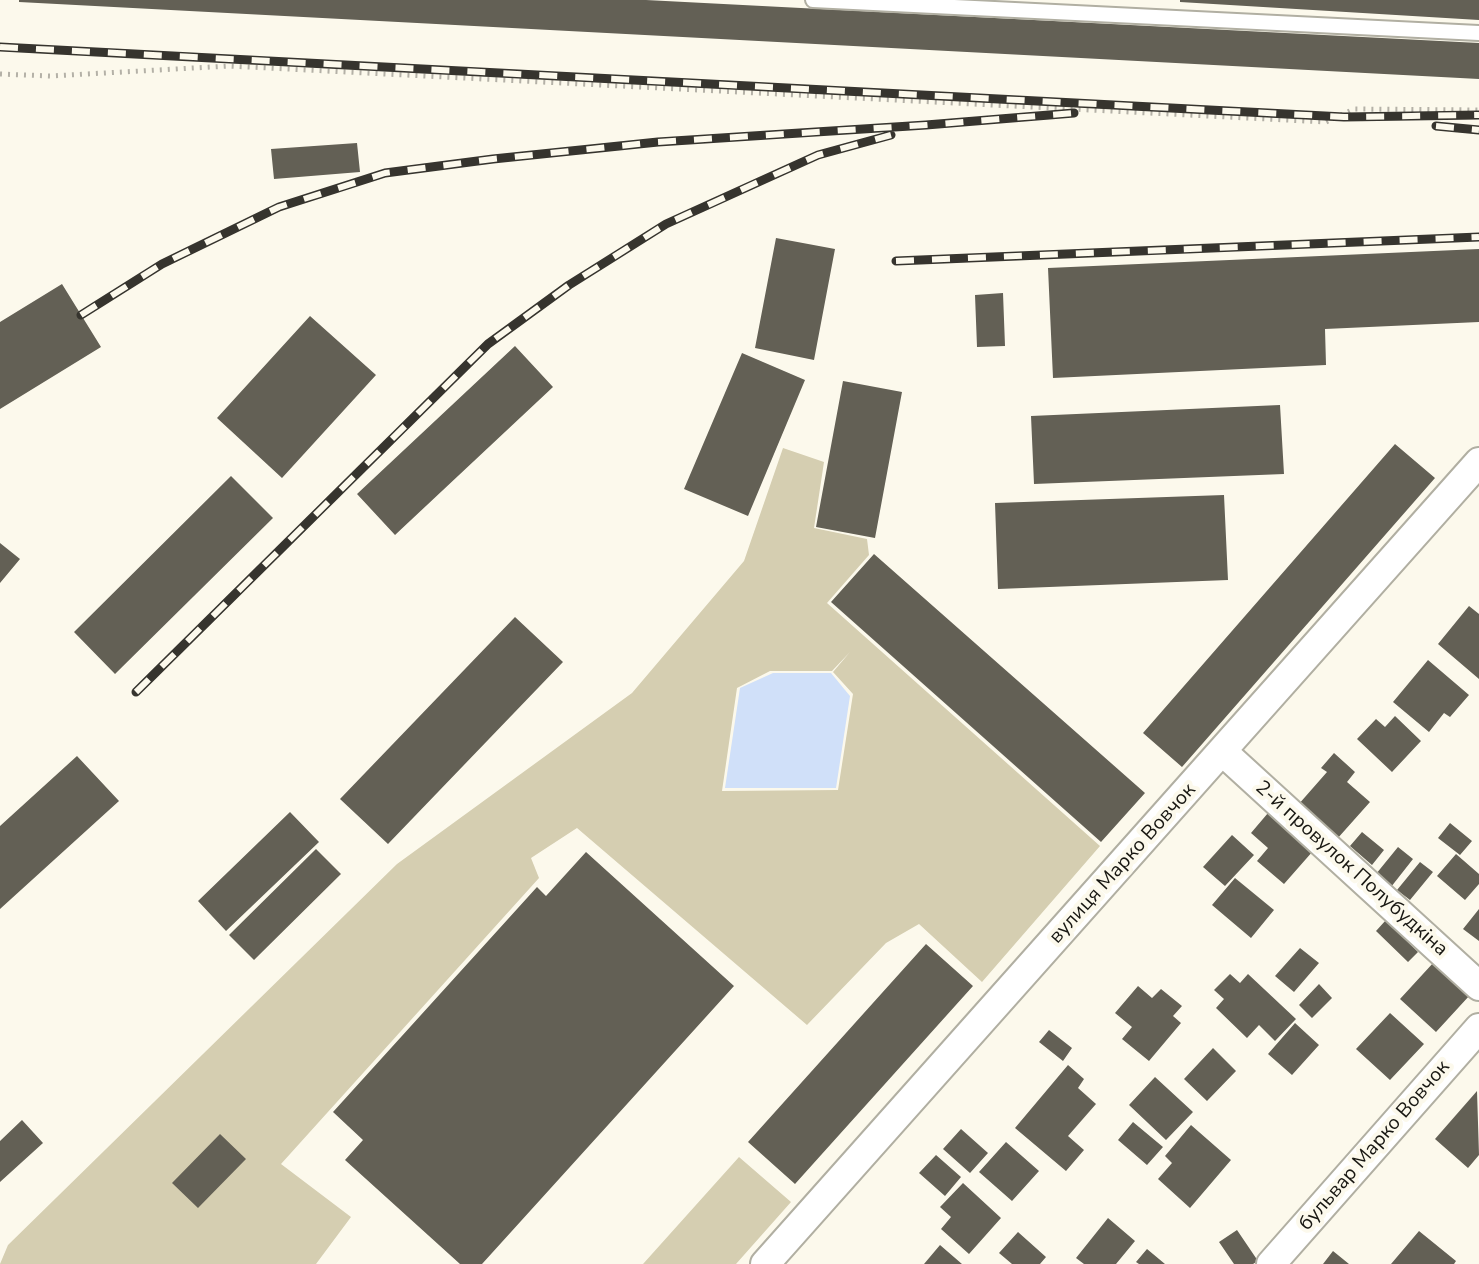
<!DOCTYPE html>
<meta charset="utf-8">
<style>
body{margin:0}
canvas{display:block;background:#fcf9ec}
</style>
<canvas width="1479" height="1264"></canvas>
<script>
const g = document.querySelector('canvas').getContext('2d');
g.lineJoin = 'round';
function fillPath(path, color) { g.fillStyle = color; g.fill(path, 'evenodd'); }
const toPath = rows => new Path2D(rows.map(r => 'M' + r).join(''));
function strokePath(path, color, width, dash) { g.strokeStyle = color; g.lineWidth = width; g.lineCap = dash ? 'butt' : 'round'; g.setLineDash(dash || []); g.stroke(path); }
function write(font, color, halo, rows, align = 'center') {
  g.font = font + ' "Nunito Sans",sans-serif'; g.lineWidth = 8; g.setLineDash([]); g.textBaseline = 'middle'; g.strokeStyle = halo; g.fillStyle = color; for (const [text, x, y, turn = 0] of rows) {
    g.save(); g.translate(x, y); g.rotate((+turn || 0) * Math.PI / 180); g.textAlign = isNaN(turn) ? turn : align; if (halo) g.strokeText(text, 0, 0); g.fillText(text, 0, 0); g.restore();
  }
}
const green = toPath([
 [783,448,824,462,814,528,867,539,869,555,827,603,1100,846,982,982,919,924,886,943,807,1025,577,828,531,858,539,878,281,1164,351,1217,316,1264,0,1264,8,1245,397,864,632,693,744,561],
 [850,652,833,672,853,694,838,790,722,791,737,688,770,671,832,671],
 [739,1157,791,1202,736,1264,643,1264]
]);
const water = toPath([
 [773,673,831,673,850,696,836,788,725,788,740,688]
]);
const building = toPath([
 [19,0,646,0,1479,43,1479,79,19,2],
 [1180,0,1479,0,1479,20,1180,2],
 [357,143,360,172,274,179,271,149],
 [776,238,835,249,814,360,755,348],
 [1479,249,1479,322,1325,329,1326,365,1053,378,1048,268],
 [62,284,101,347,0,409,0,322],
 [1003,293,1005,346,977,347,975,295],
 [310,316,376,375,282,478,217,418],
 [515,346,553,387,395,535,357,494],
 [742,353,805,380,748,516,684,489],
 [843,381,902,392,875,538,816,527],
 [1280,405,1284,474,1034,484,1031,416],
 [1395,444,1435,478,1182,767,1143,733],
 [231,476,273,518,115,674,74,632],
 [1224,495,1228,580,998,589,995,503],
 [0,543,20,559,0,583],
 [874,554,1145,793,1101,842,831,602],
 [1469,606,1479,614,1479,679,1438,644],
 [515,617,563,662,388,844,340,799],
 [1428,660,1469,695,1450,717,1444,713,1429,732,1393,702],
 [1395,716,1421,741,1392,772,1357,739,1376,719,1385,727],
 [1334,753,1355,772,1347,782,1370,802,1337,839,1298,805,1327,772,1321,768],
 [77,756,119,801,0,909,0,826],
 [290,812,319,842,226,931,198,901],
 [1268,813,1313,851,1284,884,1257,861,1268,848,1251,833],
 [1450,823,1472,841,1460,855,1438,838],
 [1362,832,1384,850,1372,865,1350,846],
 [1232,835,1254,855,1225,886,1203,867],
 [1398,847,1413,859,1391,887,1376,874],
 [316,849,341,874,254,960,229,935],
 [586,852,734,986,482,1264,460,1264,345,1160,363,1140,333,1112,537,887,546,896],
 [1456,854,1479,874,1479,884,1465,900,1437,876],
 [1420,862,1433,872,1410,900,1397,890],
 [1235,878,1274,910,1251,938,1212,905],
 [1479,909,1479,941,1463,929],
 [1386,920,1418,952,1408,962,1376,931],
 [926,944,973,986,795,1184,748,1142],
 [1300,948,1319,963,1294,992,1275,976],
 [1434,962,1470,995,1436,1032,1400,999],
 [1230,974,1240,983,1248,974,1296,1019,1275,1041,1259,1025,1247,1038,1216,1008,1224,999,1214,990],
 [1319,984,1332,998,1312,1018,1299,1005],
 [1138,986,1152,998,1161,989,1182,1006,1173,1016,1181,1023,1149,1061,1122,1039,1132,1027,1115,1013],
 [1390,1013,1424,1044,1390,1080,1356,1049],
 [1295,1023,1319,1045,1292,1075,1268,1054],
 [1049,1030,1072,1048,1063,1061,1039,1042],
 [1213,1048,1236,1071,1207,1101,1184,1079],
 [1068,1065,1084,1079,1078,1088,1096,1104,1068,1136,1084,1150,1066,1171,1015,1128],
 [1155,1077,1193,1112,1166,1140,1129,1105],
 [1477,1091,1479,1155,1468,1168,1435,1139],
 [22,1120,43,1143,0,1182,0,1141],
 [1133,1122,1163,1147,1147,1165,1118,1140],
 [1191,1125,1231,1160,1190,1208,1158,1179,1172,1163,1165,1156],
 [961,1129,988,1153,970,1173,943,1149],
 [220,1134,246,1159,198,1208,172,1183],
 [1006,1142,1039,1171,1012,1201,979,1172],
 [936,1155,961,1177,945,1196,919,1173],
 [963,1183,1001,1218,969,1254,941,1229,951,1217,940,1207],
 [1108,1218,1135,1241,1116,1264,1084,1264,1076,1258],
 [1237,1230,1258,1261,1253,1264,1234,1264,1219,1242],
 [1419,1231,1456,1261,1454,1264,1391,1264],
 [1018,1232,1046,1257,1040,1264,1012,1264,999,1253],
 [940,1245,962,1264,924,1264],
 [1147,1249,1165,1264,1139,1264,1136,1262],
 [1333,1251,1349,1264,1323,1264]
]);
const path = toPath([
 [0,74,51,76,229,66,1326,122,1354,109,1479,110]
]);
const lane = toPath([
 [813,0,1479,33]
]);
const street = toPath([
 [1223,752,1479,986],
 [765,1264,1479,462],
 [1271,1264,1479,1028]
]);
const rail = toPath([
 [0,47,1344,117,1479,115],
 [1436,126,1479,130],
 [896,261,1479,237],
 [81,315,162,264,279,207,385,173,493,159,658,142,926,125,1074,113],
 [136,692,488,344,569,285,666,224,818,155,891,135]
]);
const streetNames = [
 ["вулиця Марко Вовчок",1123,864,-48],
 ["2-й провулок Полубудкіна",1351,869,42],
 ["бульвар Марко Вовчок",1375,1146,-49]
];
fillPath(green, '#d5ceb1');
fillPath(water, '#d0e0f9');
fillPath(building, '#636055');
strokePath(lane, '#b1afa2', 18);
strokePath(street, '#b1afa2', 32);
strokePath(path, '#b4b1a7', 5, [2, 6]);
strokePath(lane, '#fff', 14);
strokePath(street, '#fff', 28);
strokePath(rail, '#36342e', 9);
strokePath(rail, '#fcf9ec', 6, [18]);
write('20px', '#181712', '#fcf9ec', streetNames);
</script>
